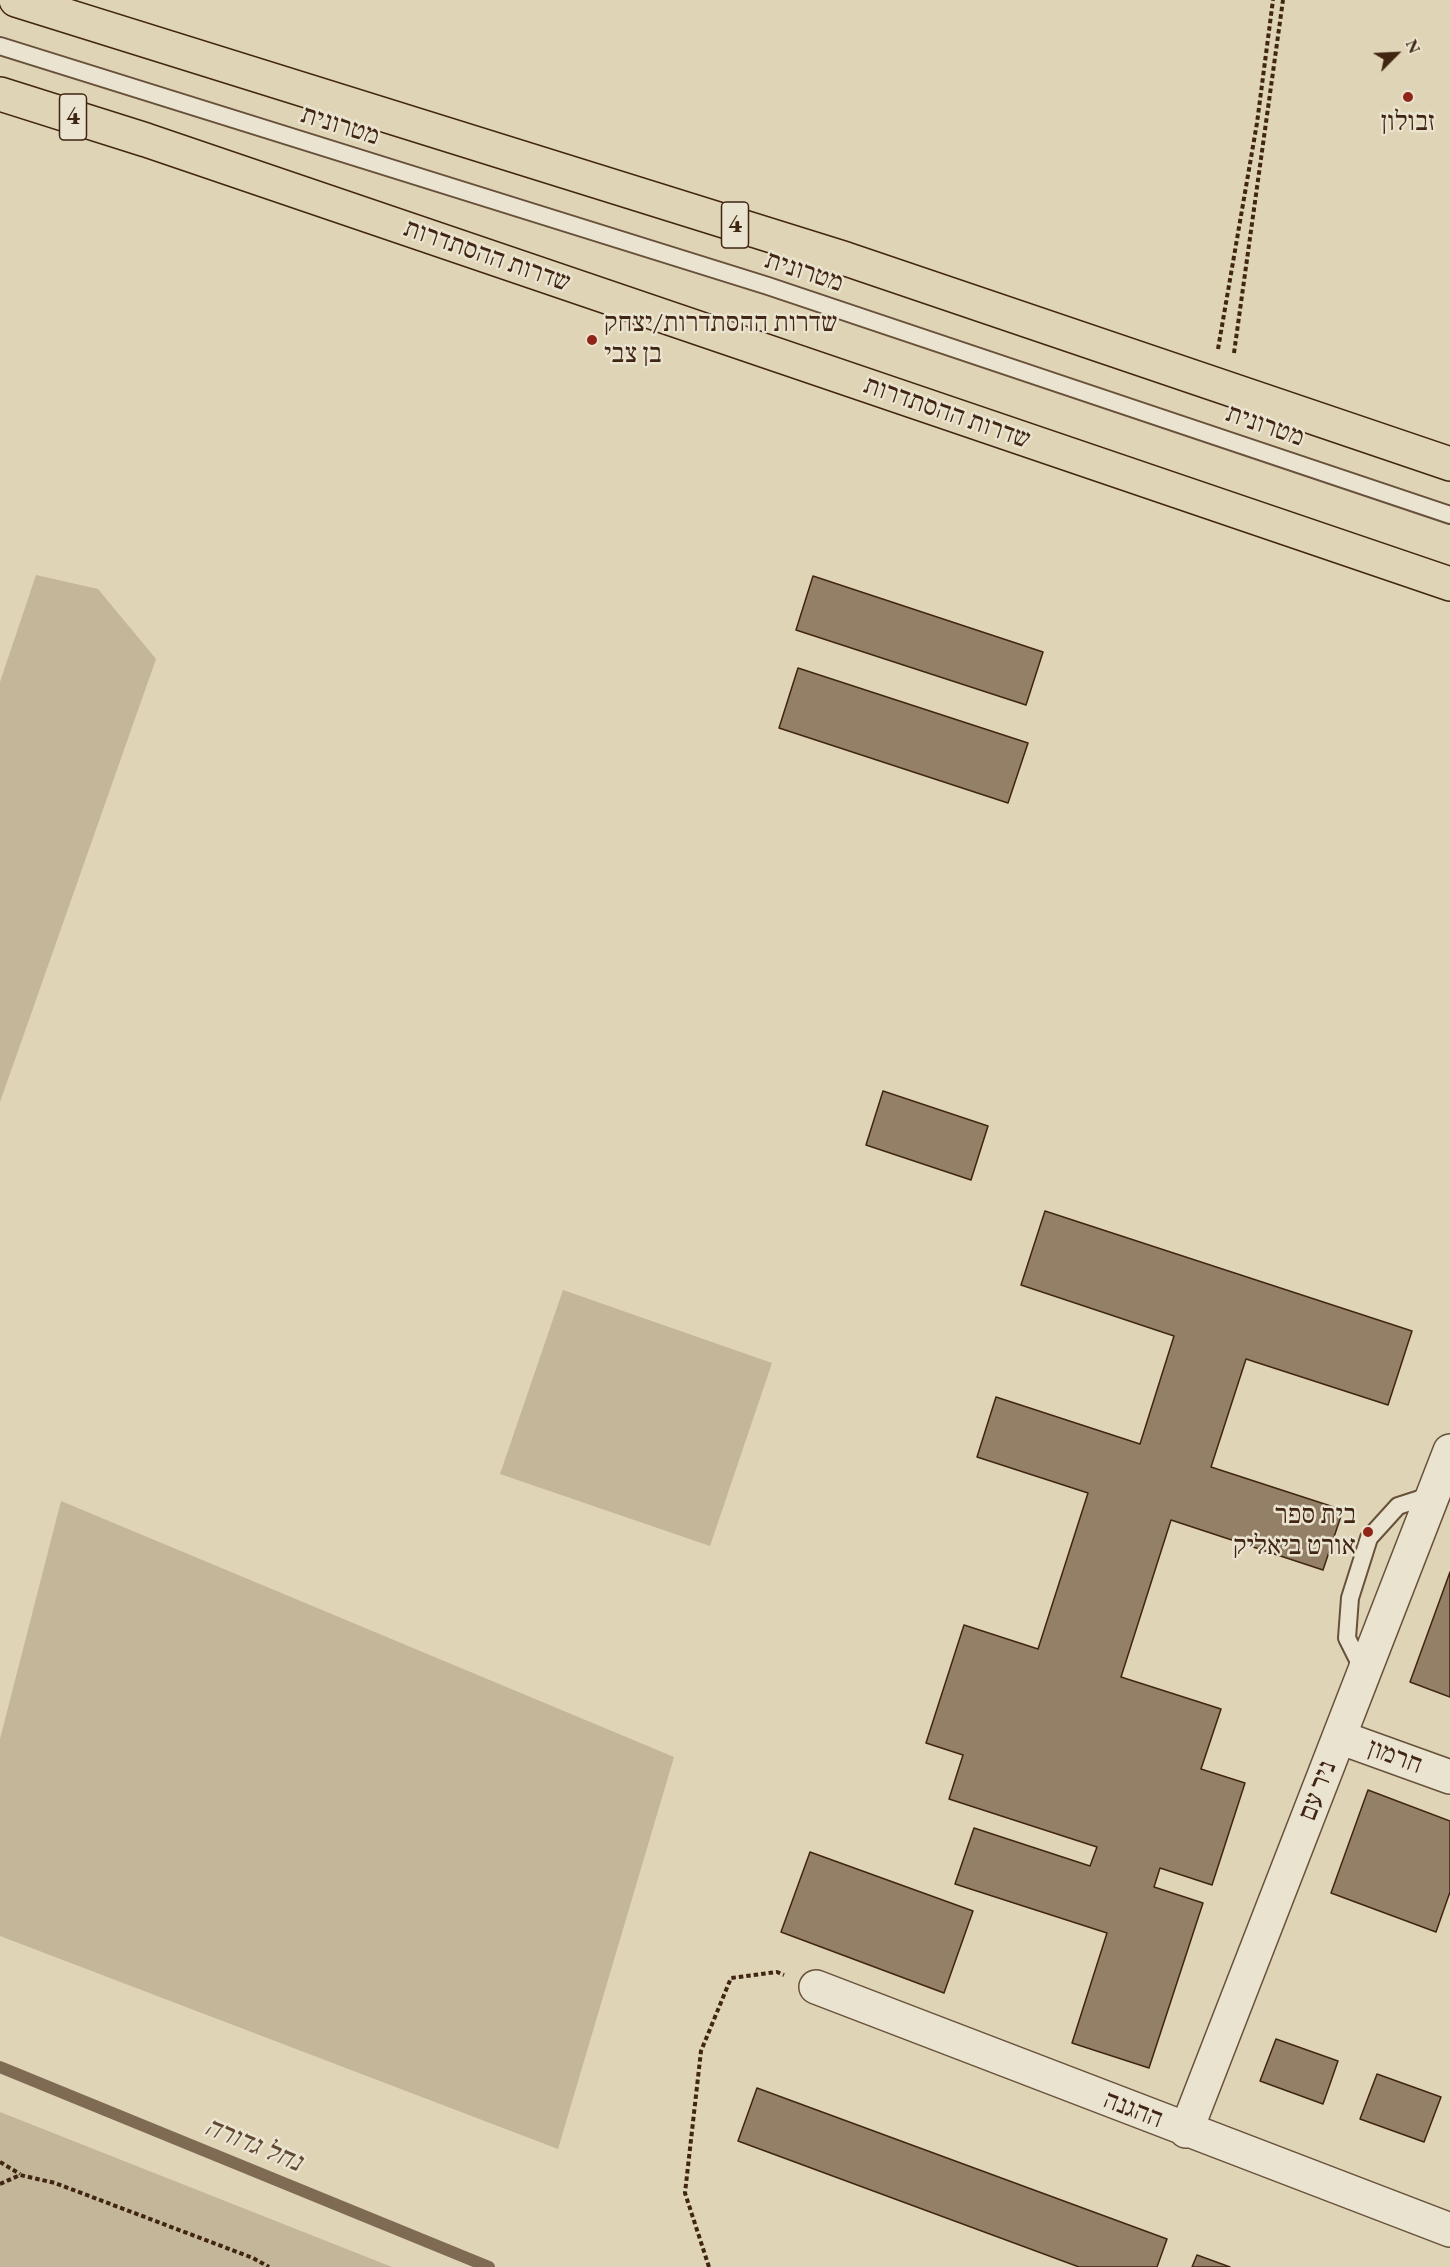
<!DOCTYPE html>
<meta charset="utf-8">
<style>
body{margin:0}
#map{position:relative;width:1450px;height:2267px;overflow:hidden;background:#dfd4b5;font-family:"EB Garamond",serif}
canvas{display:block}
.north{position:absolute;left:1366px;top:24px;width:60px;height:60px;-webkit-text-stroke:4px #eae3cf;paint-order:stroke;rotate:66deg;font-size:16px;font-weight:700;line-height:24px;text-align:center;color:#402512}
.north::after{content:'';display:block;margin:auto;width:21px;height:27px;background:#402512;clip-path:polygon(50% 0,100% 100%,50% 72%,0 100%)}
</style>
<div id="map">
<canvas width="1450" height="2267"></canvas>
<div class="north">N</div>
</div>
<script>
const g = document.querySelector('canvas').getContext('2d');
g.lineJoin = 'round';
function fillPath(path, color) { g.fillStyle = color; g.fill(path, 'evenodd'); }
const toPath = rows => new Path2D(rows.map(r => 'M' + r).join(''));
function strokePath(path, color, width, dash) { g.strokeStyle = color; g.lineWidth = width; g.lineCap = dash ? 'butt' : 'round'; g.setLineDash(dash || []); g.stroke(path); }
function write(font, color, halo, rows, align = 'center') {
  g.font = font + ' "EB Garamond","Frank Ruhl Libre",serif'; g.lineWidth = 5; g.setLineDash([]); g.textBaseline = 'middle'; g.strokeStyle = halo; g.fillStyle = color; for (const [text, x, y, turn = 0] of rows) {
    g.save(); g.translate(x, y); g.rotate((+turn || 0) * Math.PI / 180); g.textAlign = isNaN(turn) ? turn : align; if (halo) g.strokeText(text, 0, 0); g.fillText(text, 0, 0); g.restore();
  }
}
const green = toPath([
 [36,575,98,589,156,659,0,1102,0,682],
 [563,1290,772,1363,710,1546,500,1474],
 [61,1501,674,1757,558,2149,0,1936,0,1739],
 [0,2112,392,2267,0,2267]
]);
const stream = toPath([
 [0,2067,489,2267]
]);
const building = toPath([
 [813,576,1043,652,1026,705,796,630,813,576],
 [798,668,1028,743,1008,803,779,728,798,668],
 [883,1091,988,1126,971,1180,866,1145,883,1091],
 [1045,1211,1412,1331,1388,1405,1246,1359,1211,1467,1343,1510,1323,1570,1171,1520,1121,1677,1221,1709,1201,1769,1245,1783,1212,1885,1160,1868,1154,1887,1203,1903,1149,2068,1072,2043,1107,1933,955,1884,974,1828,1090,1866,1097,1847,949,1799,963,1755,926,1743,964,1625,1038,1649,1088,1493,977,1457,996,1397,1140,1444,1174,1336,1021,1285,1045,1211],
 [1450,1572,1450,1697,1410,1682,1450,1572],
 [1368,1790,1450,1821,1450,1892,1436,1932,1331,1893,1368,1790],
 [810,1852,973,1911,944,1993,781,1932,810,1852],
 [1276,2039,1338,2061,1323,2104,1260,2081,1276,2039],
 [1377,2074,1441,2097,1424,2142,1360,2119,1377,2074],
 [757,2088,1167,2239,1157,2267,1079,2267,738,2141,757,2088],
 [1197,2255,1230,2267,1192,2267,1197,2255]
]);
const path = toPath([
 [1218,349,1257,123,1273,0],
 [1234,353,1283,0],
 [0,2162,20,2174],
 [0,2184,20,2175,55,2183,253,2258,269,2267],
 [709,2267,685,2193,701,2051,731,1978,777,1972,784,1975]
]);
const lane = toPath([
 [0,46,768,286,1450,515],
 [1364,1672,1347,1638,1350,1598,1369,1538,1398,1506,1432,1495]
]);
const street = toPath([
 [1339,1737,1450,1777],
 [816,1987,1450,2230],
 [1186,2131,1450,1451]
]);
const highway = toPath([
 [16,0,846,259,1450,464],
 [0,94,146,140,1450,584]
]);
const markers = [
 [1408,97,6,"#8f2418"],
 [592,340,6,"#8f2418"],
 [1368,1532,6,"#8f2418"]
];
const shields = [
 [73,117,27],
 [735,225,27]
];
const shieldNames = [
 ["4",73,117],
 ["4",735,225]
];
const poiNames = [
 ["זבולון",1408,123],
 ["שדרות ההסתדרות/יצחק",604,324,"left"],
 ["בן צבי",604,355,"left"],
 ["בית ספר",1356,1516,"right"],
 ["אורט ביאליק",1356,1547,"right"]
];
const streetNames = [
 ["מטרונית",340,126,17],
 ["שדרות ההסתדרות",487,256,19],
 ["מטרונית",804,272,18],
 ["שדרות ההסתדרות",947,413,19],
 ["מטרונית",1265,426,19],
 ["חרמון",1395,1757,20],
 ["ניר עם",1318,1791,-69],
 ["ההגנה",1133,2110,21]
];
const waterNames = [
 ["נחל גדורה",253,2145,22]
];
fillPath(green, '#c4b699');
strokePath(stream, '#7f6a53', 12);
fillPath(building, '#938067');
strokePath(building, '#402512', 1.5);
strokePath(lane, '#68513b', 20);
strokePath(street, '#68513b', 36);
strokePath(highway, '#402512', 36);
strokePath(path, '#402512', 4, [4.5, 3]);
strokePath(lane, '#eae3cf', 16);
strokePath(street, '#eae3cf', 33);
strokePath(highway, '#dfd4b5', 33);
for (const [x, y, r, color] of markers) { const dot = new Path2D(); dot.arc(x, y, r, 0, 2 * Math.PI); g.fillStyle = color; g.fill(dot); strokePath(dot, '#eae3cf', 2); }
for (const [x, y, w] of shields) { const box = new Path2D(); box.roundRect(x - w / 2, y - 23, w, 46, 4.5); g.fillStyle = '#eae3cf'; g.fill(box); strokePath(box, '#402512', 1.5); }
write('bold 26px', '#402512', null, shieldNames);
write('27px', '#402512', '#eae3cf', poiNames);
write('27px', '#402512', '#eae3cf', streetNames);
write('italic 28px', '#604832', '#eae3cf', waterNames);
</script>
